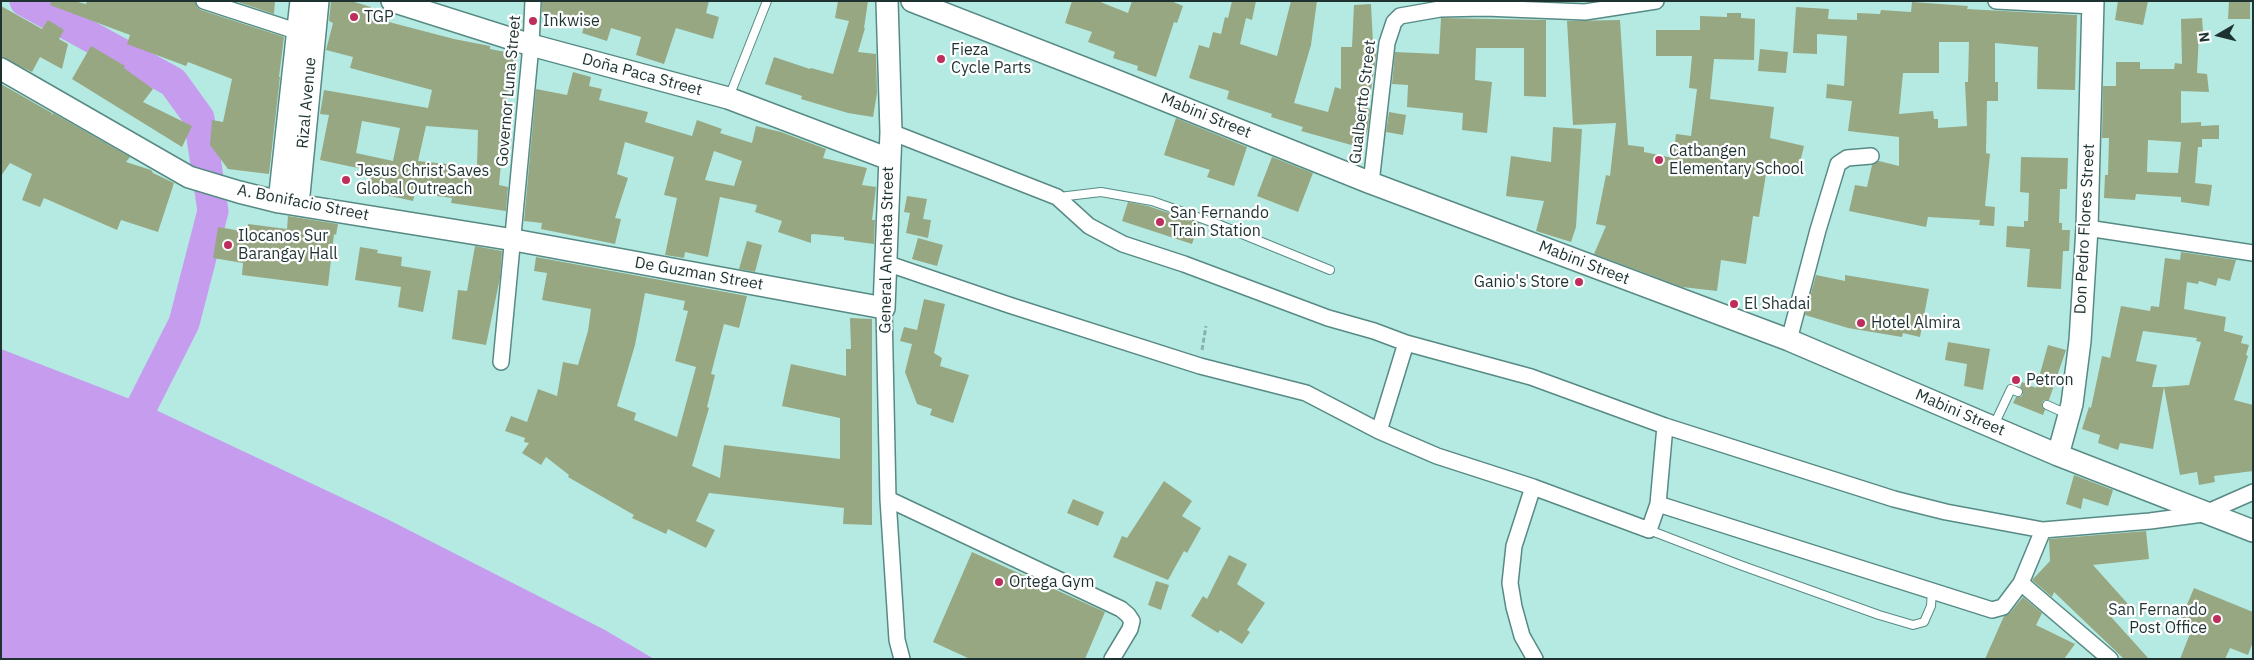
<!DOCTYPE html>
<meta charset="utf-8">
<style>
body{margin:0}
#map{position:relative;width:2254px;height:660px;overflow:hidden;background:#b5eae3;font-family:"IBM Plex Sans",sans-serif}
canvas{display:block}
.frame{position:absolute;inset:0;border:2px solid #1e3331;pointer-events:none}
.north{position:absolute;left:2194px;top:10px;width:50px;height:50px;-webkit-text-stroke:4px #fefefe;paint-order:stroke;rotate:262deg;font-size:14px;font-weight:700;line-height:20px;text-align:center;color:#1e3331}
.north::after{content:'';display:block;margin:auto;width:18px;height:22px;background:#1e3331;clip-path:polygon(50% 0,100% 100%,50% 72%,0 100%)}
</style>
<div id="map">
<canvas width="2254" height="660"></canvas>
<div class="frame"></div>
<div class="north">N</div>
</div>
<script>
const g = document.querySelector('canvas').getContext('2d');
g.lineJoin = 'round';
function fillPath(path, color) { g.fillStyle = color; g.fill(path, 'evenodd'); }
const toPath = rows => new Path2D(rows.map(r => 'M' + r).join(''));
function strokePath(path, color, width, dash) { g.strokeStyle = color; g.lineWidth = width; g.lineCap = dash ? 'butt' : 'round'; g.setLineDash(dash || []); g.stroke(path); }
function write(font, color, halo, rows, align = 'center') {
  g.font = font + ' "IBM Plex Sans",sans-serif'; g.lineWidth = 4.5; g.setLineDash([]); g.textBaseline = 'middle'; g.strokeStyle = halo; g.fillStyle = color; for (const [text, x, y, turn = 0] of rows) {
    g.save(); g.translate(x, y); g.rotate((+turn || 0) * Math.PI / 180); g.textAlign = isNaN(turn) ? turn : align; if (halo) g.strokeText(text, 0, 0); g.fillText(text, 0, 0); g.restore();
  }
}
const water = toPath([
 [1,349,143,404,387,519,605,630,654,659,1,659]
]);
const river = toPath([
 [25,1,173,82,199,118,213,211,184,323,143,404]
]);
const building = toPath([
 [51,1,74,1,86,4,87,1,195,1,197,7,201,10,284,37,279,77,280,77,269,174,228,169,210,145,212,120,223,122,232,79,188,62,186,66,127,44,130,35,50,5],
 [235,1,275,1,274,14],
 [331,1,351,1,371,7,369,12,386,17,385,21,454,39,490,46,490,49,516,54,515,67,510,67,499,185,508,187,506,211,451,203,452,198,415,193,413,201,368,191,372,171,320,160,329,115,320,114,324,90,428,108,432,90,350,68,353,57,326,50,333,23,329,21],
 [362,121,400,128,393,161,356,153],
 [426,126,478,130,477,167,418,161],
 [542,1,709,1,706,13,719,17,713,39,676,28,664,64,636,55,641,37,611,28,607,41,582,33,585,24,551,14,550,17,542,15],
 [838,1,868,1,864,28,865,28,858,52,876,54,877,93,873,117,848,113,801,99,802,96,765,84,774,57,810,69,811,68,833,74,849,21,835,18],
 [1072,1,1098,1,1128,13,1132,1,1171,1,1183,6,1177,23,1174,22,1156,77,1137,70,1138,66,1113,58,1115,52,1088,42,1092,32,1065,23],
 [1232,1,1256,1,1252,20,1246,18,1240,44,1277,56,1291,1,1317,1,1311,45,1294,103,1328,112,1335,87,1341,89,1341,47,1352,47,1354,5,1371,4,1373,43,1375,43,1375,50,1377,51,1368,109,1370,109,1368,129,1362,148,1301,131,1303,127,1271,117,1272,114,1227,99,1229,91,1189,78,1199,45,1209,48,1213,32,1221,34,1225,17,1228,18],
 [2118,1,2148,1,2143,25,2115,20],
 [2229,1,2250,1,2250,19,2228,19],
 [1912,2,1968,6,1967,9,2077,15,2075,90,2037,89,2038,47,1995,43,1995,82,1998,82,1998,101,1987,101,1986,153,1990,154,1985,206,1995,207,1994,226,1979,225,1980,220,1928,217,1926,227,1849,211,1855,185,1867,187,1872,165,1879,161,1899,166,1899,137,1848,131,1852,101,1826,98,1827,84,1844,86,1847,36,1817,34,1817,54,1793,53,1796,7,1829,9,1828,19,1857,20,1857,13,1880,14,1881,10,1911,12],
 [1939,42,1969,42,1968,82,1965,82,1967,126,1938,128,1938,119,1934,119,1933,111,1899,114,1903,73,1939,73],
 [1,6,42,29,48,20,64,30,59,39,68,44,62,69,40,57,32,72,1,57],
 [1727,13,1741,13,1741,18,1755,19,1754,60,1714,59,1710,99,1774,107,1770,138,1804,146,1797,175,1767,168,1759,217,1753,216,1746,264,1721,260,1717,291,1682,287,1594,254,1606,226,1596,224,1606,175,1610,176,1616,123,1573,125,1567,21,1620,20,1628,145,1644,147,1644,152,1673,158,1676,134,1691,136,1697,89,1689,88,1692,56,1656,56,1656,30,1700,30,1700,16,1727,17],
 [1441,18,1546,20,1546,97,1524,96,1524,48,1476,48,1475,80,1492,82,1487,133,1462,130,1463,113,1407,107,1408,85,1392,84,1395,52,1439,54],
 [2202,18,2203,32,2199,33,2197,73,2207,74,2209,92,2181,91,2181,123,2201,122,2201,126,2219,125,2219,139,2202,139,2202,147,2198,147,2195,183,2212,185,2209,206,2181,202,2181,197,2136,194,2135,200,2104,198,2105,175,2108,175,2109,138,2102,138,2103,86,2116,86,2116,62,2140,62,2140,69,2174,69,2175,63,2182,64,2181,19],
 [2148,140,2181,142,2178,173,2147,172],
 [91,46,125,66,124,68,153,89,143,102,192,126,182,147,72,79],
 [1760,49,1788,52,1786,73,1758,71],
 [573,72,591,77,589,86,602,89,599,100,648,112,645,122,692,136,697,120,722,129,720,133,752,143,756,126,781,132,826,149,823,158,867,168,862,185,876,187,872,220,875,220,874,244,844,240,844,237,813,234,811,235,811,243,778,232,782,221,755,212,757,205,720,197,708,257,685,252,684,258,665,255,677,198,664,195,674,157,625,142,617,174,628,178,615,218,621,219,615,244,541,229,542,223,524,221,536,89,567,95],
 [714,151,742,161,734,186,705,180],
 [1,84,52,113,51,116,53,113,130,157,126,162,151,170,153,173,174,183,158,232,121,220,117,230,44,198,40,207,22,200,32,174,10,163,1,176],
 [1389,112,1406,115,1403,135,1386,132],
 [1176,118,1247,147,1234,186,1207,177,1210,170,1164,155],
 [1553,127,1582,129,1576,227,1571,242,1536,231,1544,201,1506,196,1511,156,1551,162],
 [1272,157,1313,173,1298,212,1257,196],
 [2021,157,2068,158,2067,189,2060,189,2059,223,2062,223,2062,230,2070,230,2069,251,2063,251,2061,289,2027,287,2030,249,2006,247,2007,226,2024,227,2024,221,2028,221,2029,193,2020,192],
 [907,196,927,199,923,219,931,220,928,238,906,233,910,213,904,212],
 [1128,202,1148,206,1199,223,1192,244,1122,221],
 [288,216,338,224,336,235,334,234,328,286,242,275,243,263,213,258,218,227,247,232,248,224,287,229],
 [918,238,943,245,937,266,912,259],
 [747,241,762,245,755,272,739,269],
 [475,246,502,251,500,278,486,345,452,339,458,290,467,291],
 [360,247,378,250,377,253,402,257,401,266,431,271,423,312,398,307,401,287,355,280],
 [2181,252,2236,260,2230,281,2218,278,2216,286,2199,281,2198,284,2187,282,2184,309,2226,317,2224,331,2243,336,2241,343,2249,345,2246,355,2248,356,2234,400,2253,405,2253,471,2214,476,2215,482,2199,485,2197,472,2180,475,2164,387,2189,385,2201,342,2196,341,2197,338,2143,331,2136,361,2157,365,2152,387,2164,387,2153,449,2120,443,2118,450,2098,443,2100,435,2082,429,2089,407,2091,408,2102,356,2110,358,2121,306,2150,311,2151,306,2159,307,2165,258,2180,260],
 [536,257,747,296,739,328,724,324,711,374,715,375,707,407,709,408,692,466,720,478,724,445,840,459,840,418,782,406,791,364,846,376,846,349,851,349,850,318,872,319,872,525,843,524,844,508,709,493,696,521,715,530,706,548,668,529,666,534,632,518,634,515,568,477,569,475,546,457,541,465,522,453,529,443,524,442,525,438,505,431,511,416,527,422,538,389,557,396,563,362,578,365,588,331,591,309,542,300,547,273,534,271],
 [645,293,685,301,683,310,688,311,675,361,696,367,677,437,634,420,636,413,617,406,635,345],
 [1816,275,1845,281,1845,275,1929,289,1920,337,1903,333,1902,337,1848,328,1805,315],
 [924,299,945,304,934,353,942,358,940,366,969,375,953,423,930,415,932,409,917,404,905,372,912,344,900,341,904,327,917,330],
 [1948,342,1990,349,1983,390,1964,386,1967,364,1945,360],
 [2048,345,2066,350,2049,400,2044,400,2042,403,2045,410,2043,415,2013,403,2016,397,2021,397,2023,394,2020,387,2022,382,2036,388],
 [2074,475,2113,490,2108,506,2083,498,2081,509,2066,504],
 [1164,481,1192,501,1182,516,1201,528,1187,553,1184,551,1168,580,1113,557,1122,536,1127,538],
 [1073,499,1104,512,1098,526,1067,513],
 [2146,531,2149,559,2093,565,2128,604,2112,618,2149,659,2124,659,2054,592,2052,597,2032,580,2050,561,2049,539],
 [972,552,1105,612,1085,659,970,659,933,642],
 [1229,555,1247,564,1237,584,1265,603,1247,630,1250,632,1242,644,1220,630,1218,633,1191,616,1203,596,1207,599],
 [1156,581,1169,585,1161,610,1148,605],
 [2194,588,2253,612,2253,642,2248,655,2230,648,2225,659,2180,659,2191,631,2178,626],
 [2023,597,2042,613,2036,625,2075,644,2064,659,1985,659,2004,616,2010,613]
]);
const path = toPath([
 [1202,350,1206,326]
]);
const lane = toPath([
 [729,97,767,1],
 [1059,197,1101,192,1152,201,1220,225,1330,270],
 [2047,405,2067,414],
 [1994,425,2011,389,2018,392],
 [1649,530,1740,565,1879,615,1913,625,1924,622,1931,606,1932,591]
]);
const street = toPath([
 [204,1,299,32],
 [1996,1,2093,6],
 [891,132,1057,197,1089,226,1123,244,1184,264,1328,318,1374,331,1406,343,1531,377,1665,426,1894,499,1946,512,2043,530,2150,521,2203,514,2253,492],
 [1371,183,1387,43,1394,22,1400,16,1440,9,1485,8,1585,12,1656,1],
 [2087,228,2253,253],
 [886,263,1009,305,1200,366,1306,393,1379,431,1437,456,1533,487,1649,530,1658,504,1665,426],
 [884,308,888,499,897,640,902,659],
 [1789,340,1818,230,1838,164,1847,158,1871,156],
 [501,362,531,45,533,1],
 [1379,431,1406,343],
 [1533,487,1514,546,1510,583,1514,607,1522,636,1535,659],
 [888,499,1121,609,1128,615,1132,621,1130,629,1112,659],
 [1658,504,1992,610,2003,607,2021,583,2043,530],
 [2021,583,2110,659]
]);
const secondary = toPath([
 [392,1,531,45,728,98,889,159],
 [912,1,1107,77,1371,183,1789,340,2058,455,2253,531],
 [1,69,189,177,239,192,279,202,514,240,884,308,891,132,887,1],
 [279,202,301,1],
 [298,205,318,1],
 [2058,455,2072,404,2080,341,2087,228,2093,1]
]);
const markers = [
 [354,17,5,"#bd2e5c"],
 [533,21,5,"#bd2e5c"],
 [941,59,5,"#bd2e5c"],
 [1659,160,5,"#bd2e5c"],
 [346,180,5,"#bd2e5c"],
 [1160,222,5,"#bd2e5c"],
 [228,245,5,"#bd2e5c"],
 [1579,282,5,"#bd2e5c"],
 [1734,304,5,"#bd2e5c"],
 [1861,323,5,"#bd2e5c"],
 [2016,380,5,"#bd2e5c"],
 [999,582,5,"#bd2e5c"],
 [2217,619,5,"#bd2e5c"]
];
const poiNames = [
 ["TGP",364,17],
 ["Inkwise",543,21],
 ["Fieza",951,50],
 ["Cycle Parts",951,68],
 ["Catbangen",1669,151],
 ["Elementary School",1669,169],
 ["Jesus Christ Saves",356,171],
 ["Global Outreach",356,189],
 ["San Fernando",1170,213],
 ["Train Station",1170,231],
 ["Ilocanos Sur",238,236],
 ["Barangay Hall",238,254],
 ["Ganio's Store",1569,282,"right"],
 ["El Shadai",1744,304],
 ["Hotel Almira",1871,323],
 ["Petron",2026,380],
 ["Ortega Gym",1009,582],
 ["San Fernando",2207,610,"right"],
 ["Post Office",2207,628,"right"]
];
const streetNames = [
 ["Doña Paca Street",642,75,15],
 ["Governor Luna Street",509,91,-85],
 ["Gualbertto Street",1363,102,-83],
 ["Rizal Avenue",307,103,-85],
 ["Mabini Street",1206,116,22],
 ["A. Bonifacio Street",303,203,11],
 ["Don Pedro Flores Street",2085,229,-87],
 ["General Ancheta Street",887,250,-89],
 ["Mabini Street",1584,263,21],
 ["De Guzman Street",699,274,10],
 ["Mabini Street",1960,413,23]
];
fillPath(water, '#c69dee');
strokePath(river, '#c69dee', 31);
fillPath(building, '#97a782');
strokePath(lane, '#578a84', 10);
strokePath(street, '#578a84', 18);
strokePath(secondary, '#578a84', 24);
strokePath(path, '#87b2ad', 3, [5, 2.5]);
strokePath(lane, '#fff', 8);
strokePath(street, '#fff', 15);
strokePath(secondary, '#fff', 21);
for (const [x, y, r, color] of markers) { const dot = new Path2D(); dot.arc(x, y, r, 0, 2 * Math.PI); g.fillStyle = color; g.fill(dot); strokePath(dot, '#fefefe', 2); }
write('16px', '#1e3331', '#fefefe', poiNames, 'left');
write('16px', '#1e3331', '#fefefe', streetNames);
</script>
